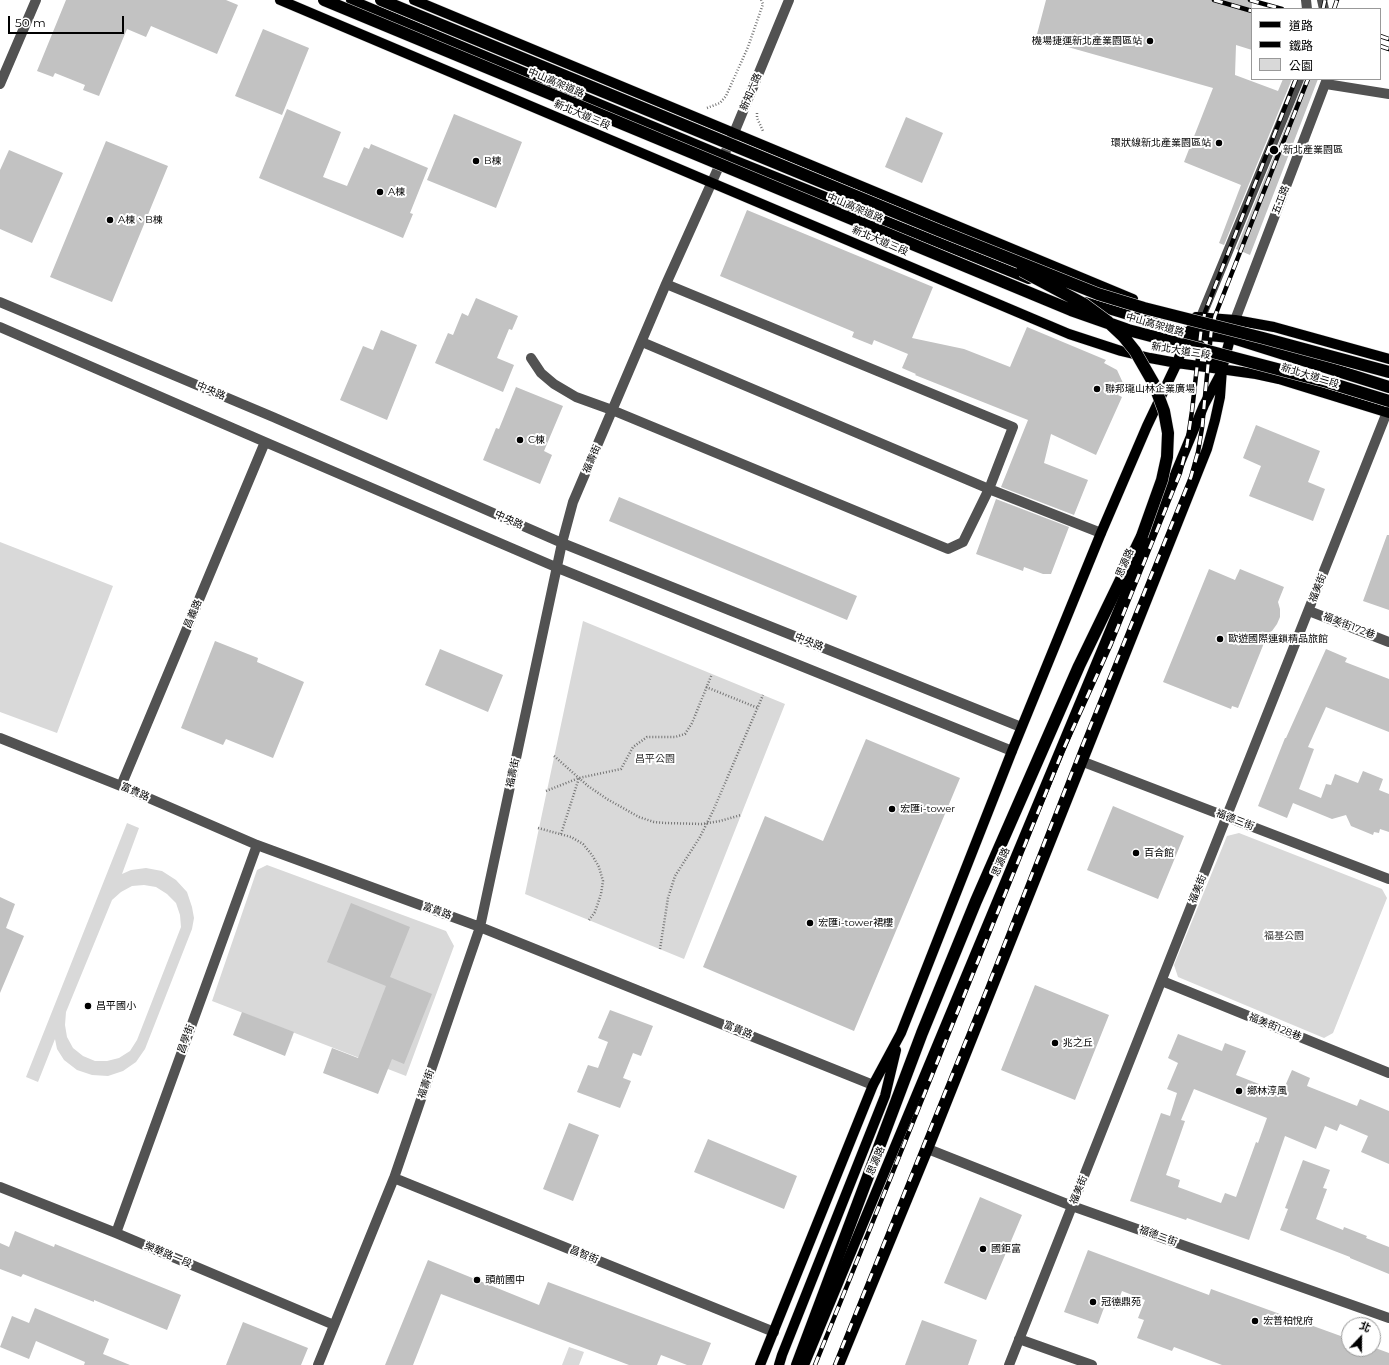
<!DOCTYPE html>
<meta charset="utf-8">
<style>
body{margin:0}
#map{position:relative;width:1389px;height:1365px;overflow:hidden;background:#fff;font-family:Montserrat,"Noto Sans TC",sans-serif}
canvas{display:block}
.legend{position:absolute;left:1251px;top:8px;width:130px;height:72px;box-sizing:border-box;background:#fff;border:1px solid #999;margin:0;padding:5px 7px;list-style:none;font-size:12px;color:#000}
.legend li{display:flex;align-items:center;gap:8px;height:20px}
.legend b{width:20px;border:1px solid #999}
.north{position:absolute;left:1341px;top:1317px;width:40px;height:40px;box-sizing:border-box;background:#fff;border:1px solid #999;border-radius:50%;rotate:22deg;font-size:11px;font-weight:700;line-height:16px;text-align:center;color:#000}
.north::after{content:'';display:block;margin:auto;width:14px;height:18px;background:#000;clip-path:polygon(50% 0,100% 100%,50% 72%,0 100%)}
.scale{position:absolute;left:8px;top:16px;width:116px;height:18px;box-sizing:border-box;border:2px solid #000;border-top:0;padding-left:5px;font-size:12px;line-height:14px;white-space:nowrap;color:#000;-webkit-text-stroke:3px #fff;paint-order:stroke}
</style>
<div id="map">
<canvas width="1389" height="1365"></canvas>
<ul class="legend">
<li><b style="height:5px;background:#000"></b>道路</li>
<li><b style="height:5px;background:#000"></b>鐵路</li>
<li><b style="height:11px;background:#d9d9d9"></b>公園</li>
</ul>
<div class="north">北</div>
<div class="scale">50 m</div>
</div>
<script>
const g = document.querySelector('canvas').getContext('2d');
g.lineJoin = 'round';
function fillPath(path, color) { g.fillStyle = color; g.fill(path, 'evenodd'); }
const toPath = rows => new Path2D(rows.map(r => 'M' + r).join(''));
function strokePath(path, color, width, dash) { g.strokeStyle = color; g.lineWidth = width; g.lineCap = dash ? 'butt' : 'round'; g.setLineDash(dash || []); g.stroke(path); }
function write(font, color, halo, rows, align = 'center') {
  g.font = font + ' Montserrat,"Noto Sans TC",sans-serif'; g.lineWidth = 4; g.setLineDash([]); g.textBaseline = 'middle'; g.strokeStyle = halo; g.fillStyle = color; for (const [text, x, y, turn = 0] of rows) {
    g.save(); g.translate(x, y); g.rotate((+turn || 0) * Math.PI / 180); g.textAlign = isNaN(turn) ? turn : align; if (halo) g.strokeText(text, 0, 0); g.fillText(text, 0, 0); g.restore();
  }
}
const green = toPath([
 [0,542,113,586,57,733,0,712],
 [583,621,785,704,684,959,525,894],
 [127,823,139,828,122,874,131,870,146,868,162,871,176,880,187,892,192,907,194,918,192,929,145,1049,136,1062,123,1071,108,1076,92,1075,77,1070,64,1060,57,1049,55,1039,38,1082,26,1077],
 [144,885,156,887,167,894,176,903,180,915,181,927,137,1040,130,1051,119,1058,107,1061,95,1061,83,1056,73,1048,67,1037,65,1025,66,1012,112,900,121,892,132,886],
 [1239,833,1382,889,1387,898,1333,1033,1324,1038,1178,977,1174,965,1227,836],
 [267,865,446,931,454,946,406,1076,212,1001,257,870],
 [569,1347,584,1352,579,1365,562,1365]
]);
const building = toPath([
 [66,0,226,0,238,5,217,54,151,26,146,37,127,29,99,96,83,90,85,85,55,73,53,77,37,71],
 [1046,0,1252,0,1252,50,1236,45,1235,75,1278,91,1283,79,1292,79,1224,245,1219,243,1241,185,1184,162,1213,88,1036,38],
 [263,29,309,48,282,115,235,96],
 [1305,79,1318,79,1250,255,1236,249],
 [287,109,341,132,323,177,347,186,364,147,369,149,371,144,428,168,410,213,413,214,403,238,259,178],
 [454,114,522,142,496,208,427,180],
 [906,117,943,133,922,183,885,167],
 [106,141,168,166,112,302,50,277],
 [9,150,63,173,32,243,0,229,0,170],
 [747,210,933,287,912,338,964,349,1010,367,1027,327,1106,360,1104,363,1117,370,1123,383,1118,395,1122,397,1096,455,1051,434,1044,463,1088,480,1074,515,1001,487,1028,420,915,375,916,374,902,368,908,354,874,340,872,345,852,337,854,332,720,276],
 [476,298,518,316,512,330,509,329,497,358,514,365,503,392,435,363,448,333,453,335,462,313,468,316],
 [381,330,417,345,387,420,340,400,363,346,373,350],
 [516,387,563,406,544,451,552,455,540,484,483,460,496,428,499,429],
 [1256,425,1320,451,1308,482,1325,489,1313,521,1249,496,1261,466,1243,458],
 [619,497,857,596,847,620,609,521],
 [996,499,1069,527,1051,574,1043,574,1024,567,1023,571,976,554],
 [1387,535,1389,535,1389,610,1363,601],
 [1209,569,1235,580,1240,569,1284,587,1278,602,1280,609,1280,617,1277,624,1272,631,1268,633,1238,708,1232,706,1231,709,1163,682],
 [215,641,258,658,257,662,304,682,273,758,226,739,223,745,181,728],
 [440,649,503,675,488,712,425,685],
 [1326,649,1347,658,1345,662,1389,679,1389,732,1326,707,1308,747,1314,749,1299,789,1321,798,1326,784,1331,785,1335,774,1358,783,1363,771,1383,779,1379,790,1389,794,1389,832,1380,829,1379,833,1374,832,1373,835,1351,826,1346,815,1332,819,1293,803,1287,818,1258,806,1285,738,1286,738],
 [866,739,960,778,854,1031,703,967,765,816,823,841],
 [1113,806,1184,836,1158,899,1087,870],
 [0,897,15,904,6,928,24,936,0,993],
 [351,903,410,927,390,977,432,994,404,1064,392,1059,378,1094,323,1073,332,1048,358,1058,386,986,327,962],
 [1035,985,1109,1015,1075,1100,1001,1070],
 [610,1010,653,1026,641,1056,633,1053,623,1078,631,1081,620,1108,577,1092,588,1065,598,1068,608,1042,598,1038],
 [242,1012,294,1032,285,1056,233,1035],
 [1178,1034,1222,1051,1225,1043,1246,1051,1236,1075,1282,1093,1292,1070,1310,1078,1307,1086,1357,1106,1360,1099,1389,1111,1389,1164,1361,1152,1368,1136,1340,1124,1337,1131,1325,1126,1316,1149,1285,1136,1249,1240,1187,1218,1186,1220,1130,1201,1161,1113,1170,1116,1177,1093,1167,1089,1178,1063,1168,1058],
 [1194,1089,1267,1118,1258,1143,1256,1142,1236,1197,1225,1193,1221,1203,1178,1187,1180,1180,1166,1175,1185,1121,1181,1120],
 [569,1123,599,1135,573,1201,543,1189],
 [708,1139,797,1176,784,1209,694,1172],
 [1303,1160,1330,1170,1323,1188,1327,1189,1316,1219,1343,1230,1344,1227,1367,1236,1366,1238,1389,1247,1389,1274,1350,1258,1350,1257,1280,1230,1288,1209,1285,1208],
 [980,1197,1022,1215,986,1300,944,1283],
 [15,1231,54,1247,55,1244,181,1295,167,1330,94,1300,94,1302,23,1274,21,1277,0,1269,0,1243,9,1247],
 [1088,1250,1209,1295,1211,1289,1349,1339,1349,1349,1378,1349,1389,1353,1389,1365,1222,1365,1174,1347,1172,1351,1137,1338,1144,1320,1138,1318,1145,1300,1122,1291,1115,1309,1105,1305,1098,1324,1064,1312],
 [428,1260,539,1305,548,1282,711,1343,702,1365,687,1365,661,1355,657,1365,629,1365,441,1294,413,1365,385,1365],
 [35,1308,109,1339,103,1354,130,1365,84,1365,85,1362,36,1341,29,1359,0,1347,12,1316,29,1323],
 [922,1320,977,1340,968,1365,905,1365],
 [243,1322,308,1348,301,1365,226,1365]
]);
const path = toPath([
 [707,108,720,103,726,96,748,47,763,4,761,0],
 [757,113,757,118,763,131],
 [706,687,758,708],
 [554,756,588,786,607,799,639,817,654,822,666,823,702,824,720,821,741,815],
 [546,791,579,778,621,769,633,747,647,737,675,737,685,734,692,723,712,674],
 [538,828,571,837,583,844,592,855,599,867,603,881,601,894,595,912,589,920],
 [561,834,579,778],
 [660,949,668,898,675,876,700,837,713,811,763,695]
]);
const minor = toPath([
 [1306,0,1307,9],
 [1322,0,1324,9],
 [0,84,36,0],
 [1326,84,1389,94],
 [0,302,273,417,562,543,1021,727],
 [1201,317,1299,79],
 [1235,320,1327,79],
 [0,327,265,442,558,568,1012,751],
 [642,342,989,489,1101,533],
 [531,358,541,373,554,384,576,397,612,410,948,549,963,542,989,489,1013,427,666,284],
 [1309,611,1389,642],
 [0,738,121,786,257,845,480,927,873,1085],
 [1081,761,1389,879],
 [121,786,265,442],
 [1162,981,1389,1073],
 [928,1149,1072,1206,1389,1318],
 [394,1178,774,1332],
 [0,1187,116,1233,334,1325],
 [116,1233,257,845],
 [1019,1339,1092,1365],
 [318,1365,394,1178,480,927,562,543,573,502,666,284,734,133,789,0],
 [1009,1365,1387,412]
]);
const major = toPath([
 [280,0,1069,334,1121,351,1150,358,1177,363,1256,374,1279,379,1389,413],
 [351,0,724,156,1029,279],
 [414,0,1133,299],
 [1085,302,1188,333,1222,369],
 [1196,317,1235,320,1274,327,1389,359],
 [760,1365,873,1085,901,1033,1012,751,1101,533,1147,426,1177,363,1188,333,1201,317],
 [779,1365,782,1355,885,1096,896,1050],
 [804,1365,1204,405,1220,375],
 [839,1365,928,1149,1207,449,1215,420,1220,397,1222,369,1235,320]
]);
const highway = toPath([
 [1188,333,1230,337,1389,387],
 [797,1365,922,1033,976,901,1079,666,1142,536]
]);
const rail = toPath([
 [1214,0,1252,11],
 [1250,0,1282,9],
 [1323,9,1325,0],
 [1334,9,1337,0],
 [1380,36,1389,39],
 [1380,46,1389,49],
 [815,1365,1063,750,1111,644,1180,473,1187,445,1192,411,1201,331,1205,312,1296,79],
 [835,1365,987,989,1082,747,1191,477,1198,452,1202,428,1211,333,1215,316,1308,79]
]);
const highwayBridge = toPath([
 [324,0,1071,310,1128,330,1327,382,1389,401],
 [381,0,938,230,1098,294,1144,308,1263,338,1389,372],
 [1022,271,1084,304,1107,321,1123,336,1135,351,1154,384,1164,411,1168,433,1167,457,1162,480,1142,536]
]);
const markers = [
 [1150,41,4,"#000"],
 [1219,143,4,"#000"],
 [1274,150,5,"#000"],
 [476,161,4,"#000"],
 [380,192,4,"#000"],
 [110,220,4,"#000"],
 [1097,389,4,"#000"],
 [520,440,4,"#000"],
 [1220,639,4,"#000"],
 [892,809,4,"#000"],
 [1136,853,4,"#000"],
 [810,923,4,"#000"],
 [88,1006,4,"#000"],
 [1055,1043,4,"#000"],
 [1239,1091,4,"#000"],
 [983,1249,4,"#000"],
 [477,1280,4,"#000"],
 [1093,1302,4,"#000"],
 [1255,1321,4,"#000"]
];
const poiNames = [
 ["機場捷運新北產業園區站",1142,41,"right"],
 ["環狀線新北產業園區站",1211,143,"right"],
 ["新北產業園區",1283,150],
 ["B棟",484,161],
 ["A棟",388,192],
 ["A棟、B棟",118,220],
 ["聯邦瓏山林企業廣場",1105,389],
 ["C棟",528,440],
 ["歐遊國際連鎖精品旅館",1228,639],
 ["宏匯i-tower",900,809],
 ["百合館",1144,853],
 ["宏匯i-tower裙樓",818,923],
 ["昌平國小",96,1006],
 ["兆之丘",1063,1043],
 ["鄉林淳風",1247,1091],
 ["國鉅富",991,1249],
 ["頭前國中",485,1280],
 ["冠德鼎苑",1101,1302],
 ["宏普柏悅府",1263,1321]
];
const streetNames = [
 ["中山高架道路",556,83,23],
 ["新知六路",751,92,-67],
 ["新北大道三段",582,115,23],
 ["五工路",1281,200,-69],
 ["中山高架道路",855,208,23],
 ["新北大道三段",880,241,23],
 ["中山高架道路",1155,325,16],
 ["新北大道三段",1181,351,9],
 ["新北大道二段",1310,376,17],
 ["中央路",211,391,23],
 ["福壽街",592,459,-67],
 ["中央路",509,520,24],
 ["思源路",1125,563,-67],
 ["福美街",1318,588,-69],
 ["昌義路",193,614,-67],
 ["福美街172巷",1349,626,21],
 ["中央路",809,642,22],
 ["福壽街",513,773,-78],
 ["富貴路",135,792,23],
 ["福德三街",1235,820,21],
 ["思源路",1001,862,-67],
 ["福美街",1198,889,-68],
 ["富貴路",437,911,20],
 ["福美街128巷",1275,1027,22],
 ["富貴路",738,1030,22],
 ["昌學街",186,1039,-70],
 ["福壽街",426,1084,-71],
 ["思源路",876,1161,-67],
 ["福美街",1079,1190,-68],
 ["福德二街",1158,1236,20],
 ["榮華路一段",168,1255,23],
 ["昌智街",584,1255,22]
];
const parkNames = [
 ["昌平公園",655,759],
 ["福基公園",1284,936]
];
fillPath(green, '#d9d9d9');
fillPath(building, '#c2c2c2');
strokePath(major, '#dbdbdb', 11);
strokePath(highway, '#dbdbdb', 13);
strokePath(path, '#747474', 2.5, [1, 2]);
strokePath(minor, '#525252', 10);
strokePath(major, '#000', 10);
strokePath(highway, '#000', 12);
strokePath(rail, '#000', 4.5);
strokePath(rail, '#fff', 3, [9]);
strokePath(highwayBridge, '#dbdbdb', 13, []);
strokePath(highwayBridge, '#000', 12);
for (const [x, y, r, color] of markers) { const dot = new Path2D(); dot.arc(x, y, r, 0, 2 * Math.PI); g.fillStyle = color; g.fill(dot); strokePath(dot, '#fff', 1.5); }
write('10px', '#000', '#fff', poiNames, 'left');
write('10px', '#000', '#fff', streetNames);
write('10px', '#303030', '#fff', parkNames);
</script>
